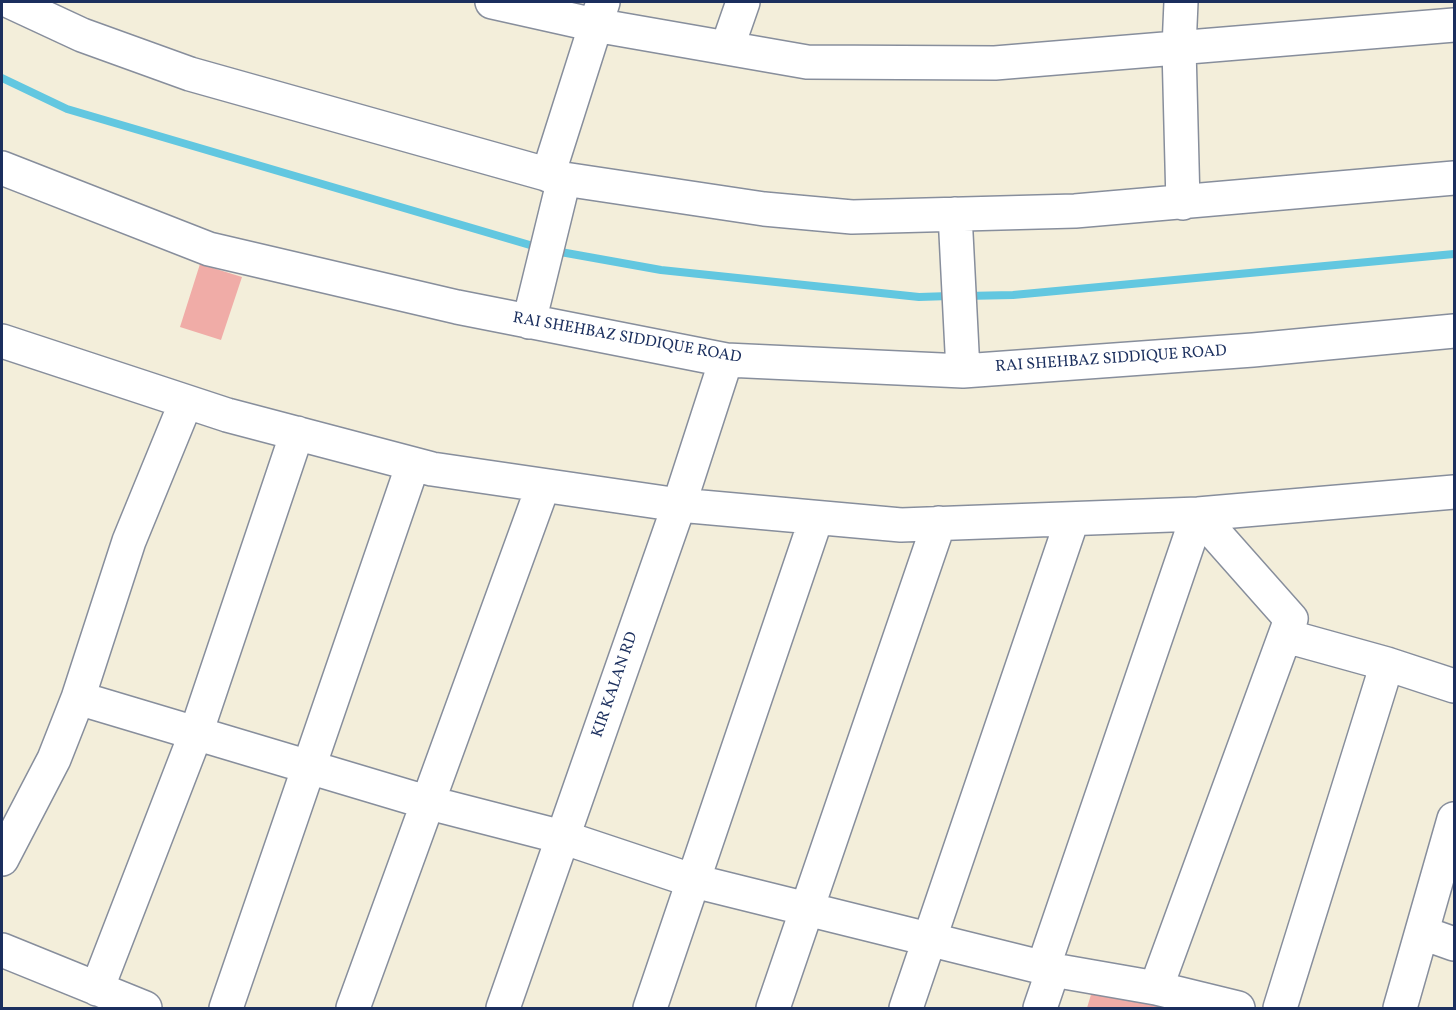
<!DOCTYPE html>
<style>
body{margin:0}
#map{position:relative;width:1456px;height:1010px;overflow:hidden;background:#f3eeda;font-family:Vollkorn,serif}
canvas{display:block}
.frame{position:absolute;inset:0;border:3px solid #1b2f5e;pointer-events:none}
</style>
<div id="map">
<canvas width="1456" height="1010"></canvas>
<div class="frame"></div>
</div>
<script>
const g = document.querySelector('canvas').getContext('2d');
g.lineJoin = 'round';
const toPath = rows => new Path2D(rows.map(r => 'M' + r).join(''));
function strokePath(path, color, width, dash) { g.strokeStyle = color; g.lineWidth = width; g.lineCap = dash ? 'butt' : 'round'; g.setLineDash(dash || []); g.stroke(path); }
function fillPath(path, color) { g.fillStyle = color; g.fill(path, 'evenodd'); }
function write(font, color, halo, rows, align = 'center') {
  g.font = font + ' Vollkorn,serif'; g.lineWidth = 4.5; g.setLineDash([]); g.textBaseline = 'middle'; g.strokeStyle = halo; g.fillStyle = color; for (const [text, x, y, turn = 0] of rows) {
    g.save(); g.translate(x, y); g.rotate((+turn || 0) * Math.PI / 180); g.textAlign = isNaN(turn) ? turn : align; if (halo) g.strokeText(text, 0, 0); g.fillText(text, 0, 0); g.restore();
  }
}
const stream = toPath([
 [2,78,67,109,540,248],
 [555,251,661,270,919,297,950,296],
 [965,296,1013,295,1454,254]
]);
const building = toPath([
 [200,264,242,277,221,340,180,327],
 [1095,981,1186,1008,1087,1008]
]);
const minor = toPath([
 [11,2,82,35,190,74,564,179,764,209,852,217,1075,211,1454,178],
 [492,2,595,25,807,62,995,63,1454,25],
 [1181,2,1179,48,1183,203],
 [727,48,743,2],
 [2,168,209,249,457,307,726,360,963,371,1253,350,1454,331],
 [548,175,603,2],
 [955,214,963,371],
 [529,322,564,179],
 [2,341,227,415,432,469,679,505,901,525,1198,514,1454,492],
 [186,402,129,541,78,698,426,802,562,837,694,881,1053,970,1156,988,1238,1008],
 [1387,664,1454,686],
 [2,859,54,759,78,698],
 [1423,933,1454,944],
 [2,950,145,1008],
 [1043,968,1198,514,1291,619,1156,988],
 [97,989,196,733,297,433],
 [226,1008,413,464],
 [353,1008,543,486],
 [503,1008,679,505,726,360],
 [650,1008,816,519],
 [773,1008,939,523],
 [906,1008,1072,520],
 [1040,1008,1053,970],
 [1280,1008,1387,664,1286,636],
 [1400,1008,1454,819]
]);
const streetNames = [
 ["RAI SHEHBAZ SIDDIQUE ROAD",627,339,10],
 ["RAI SHEHBAZ SIDDIQUE ROAD",1111,360,-4],
 ["KIR KALAN RD",616,685,-71]
];
strokePath(stream, '#62c7e0', 8);
fillPath(building, '#f0aca7');
strokePath(minor, '#878e9c', 36);
strokePath(minor, '#fff', 33);
write('16px', '#1b2f5e', '#fff', streetNames);
</script>
